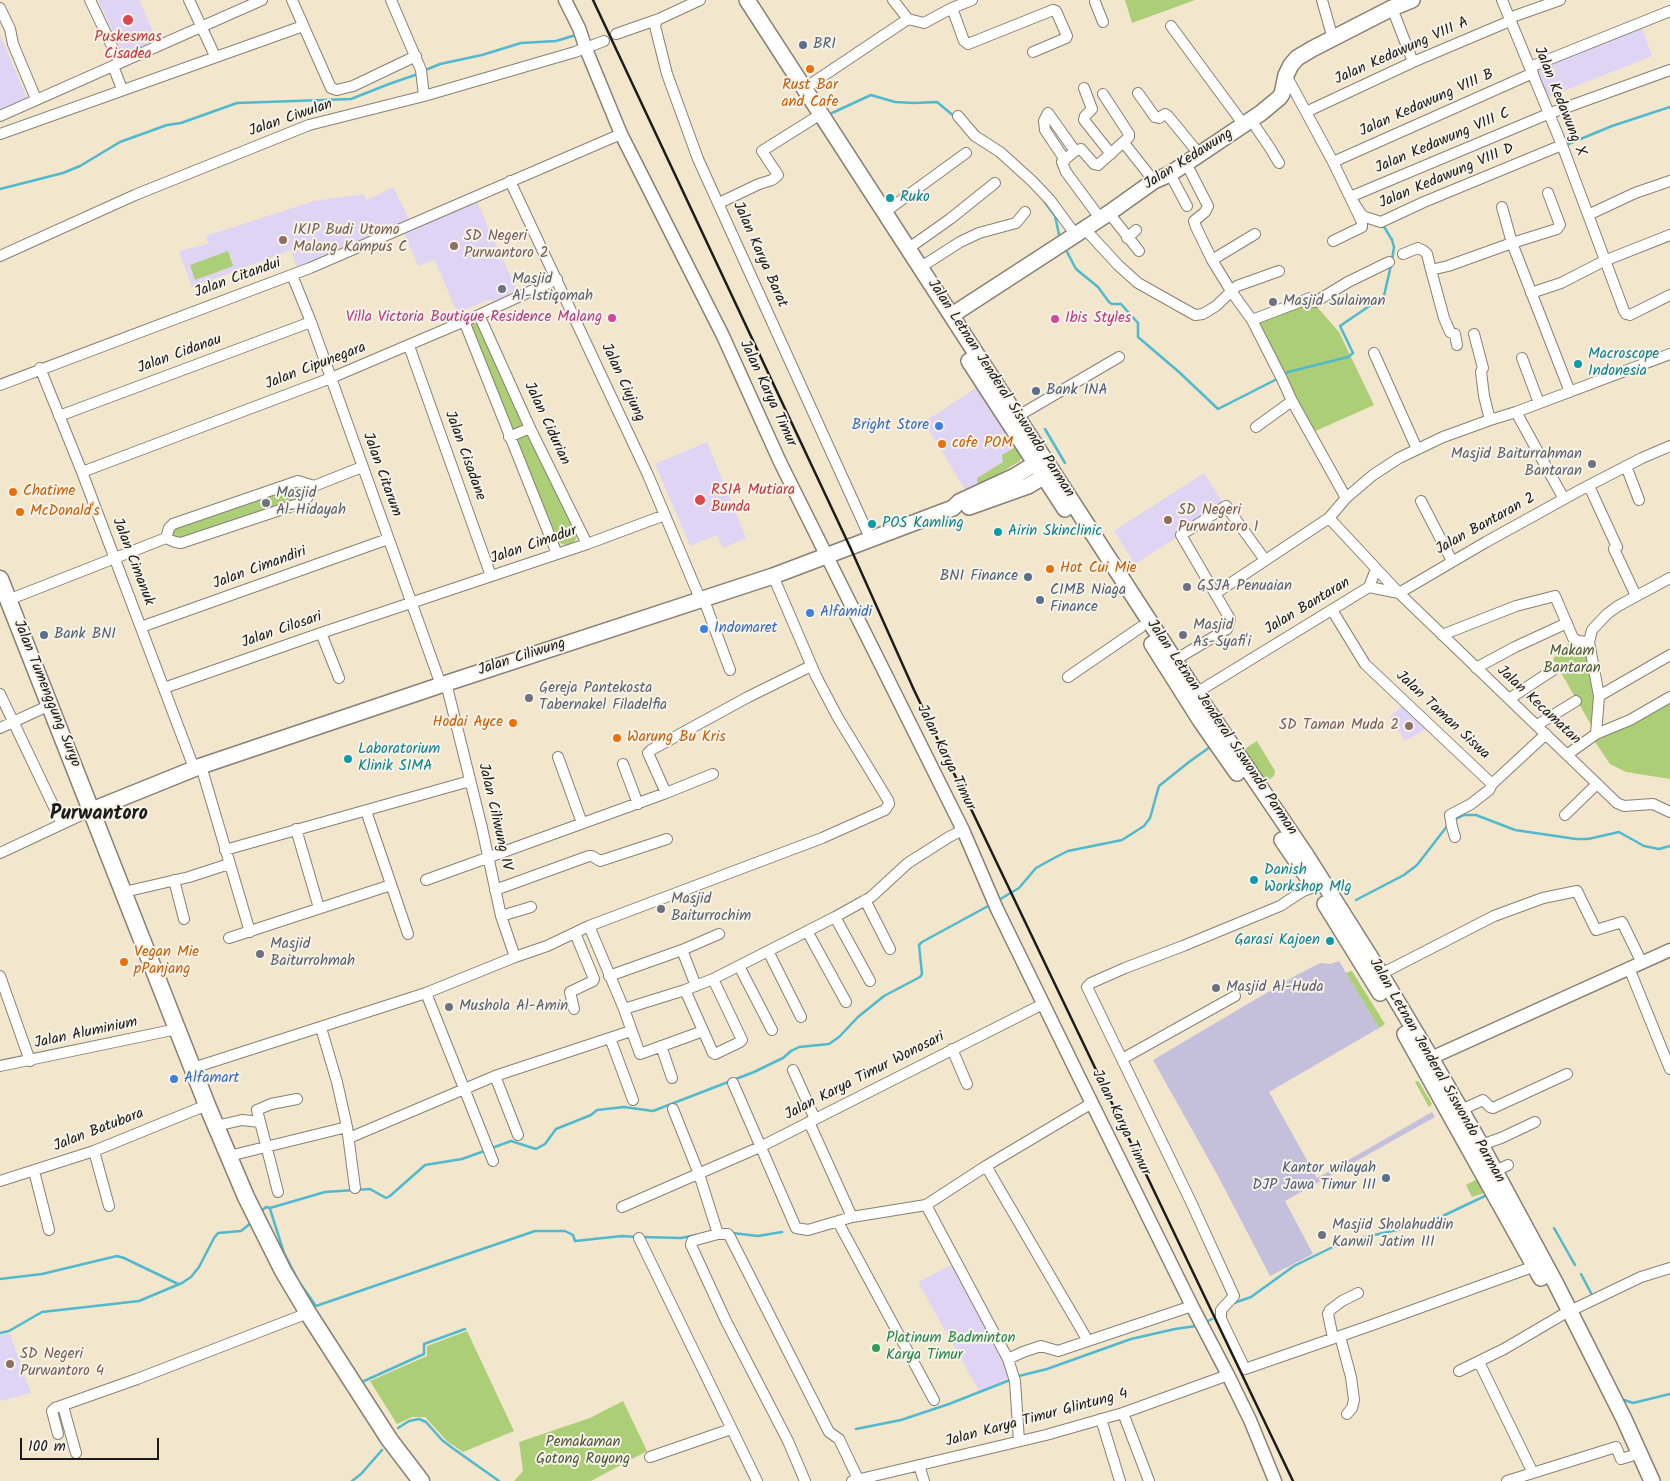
<!DOCTYPE html>
<style>
body{margin:0}
#map{position:relative;width:1670px;height:1481px;overflow:hidden;background:#f2e6cd;font-family:Kalam,sans-serif}
canvas{display:block}
.scale{position:absolute;left:20px;top:1438px;width:139px;height:22px;box-sizing:border-box;border:2px solid #1c1c1c;border-top:0;padding-left:6px;font-size:15px;line-height:18px;white-space:nowrap;color:#1c1c1c;-webkit-text-stroke:4px #f7f3e8;paint-order:stroke}
</style>
<div id="map">
<canvas width="1670" height="1481"></canvas>
<div class="scale">100 m</div>
</div>
<script>
const g = document.querySelector('canvas').getContext('2d');
g.lineJoin = 'round';
function fillPath(path, color) { g.fillStyle = color; g.fill(path, 'evenodd'); }
const toPath = rows => new Path2D(rows.map(r => 'M' + r).join(''));
function strokePath(path, color, width, dash) { g.strokeStyle = color; g.lineWidth = width; g.lineCap = dash ? 'butt' : 'round'; g.setLineDash(dash || []); g.stroke(path); }
function write(font, color, halo, rows, align = 'center') {
  g.font = font + ' Kalam,sans-serif'; g.lineWidth = 4; g.setLineDash([]); g.textBaseline = 'middle'; g.strokeStyle = halo; g.fillStyle = color; for (const [text, x, y, turn = 0] of rows) {
    g.save(); g.translate(x, y); g.rotate((+turn || 0) * Math.PI / 180); g.textAlign = isNaN(turn) ? turn : align; if (halo) g.strokeText(text, 0, 0); g.fillText(text, 0, 0); g.restore();
  }
}
const built = toPath([
 [98,0,139,0,157,40,124,55],
 [1641,26,1652,56,1546,98,1535,69],
 [0,35,27,98,0,110],
 [393,187,409,219,297,267,291,250,192,287,179,251,208,244,206,236,314,201,364,194,367,200],
 [477,202,517,291,492,302,491,299,457,313,435,260,418,266,404,233],
 [979,386,1020,450,1022,458,1020,461,967,493,924,422],
 [707,442,746,538,723,548,717,535,690,546,655,464],
 [1204,473,1225,506,1135,564,1114,531],
 [1403,706,1426,729,1405,741,1389,717],
 [953,1264,1005,1362,1011,1377,979,1391,918,1282],
 [10,1334,31,1393,0,1401,0,1335]
]);
const industrial = toPath([
 [1339,961,1379,1028,1269,1092,1317,1178,1432,1112,1435,1117,1285,1201,1313,1254,1270,1276,1218,1176,1153,1060,1295,976,1320,963,1330,964]
]);
const green = toPath([
 [1125,0,1195,0,1132,23],
 [228,251,233,266,195,280,190,265],
 [1310,299,1339,332,1374,405,1311,433,1256,320],
 [473,323,477,324,524,422,524,426,515,431,512,430,472,328],
 [527,434,531,436,577,535,576,539,574,542,567,545,562,544,559,542,517,442,518,438],
 [1014,448,1020,450,1022,453,1020,461,978,486,977,478,1003,462,1002,455],
 [295,484,304,487,305,490,303,497,181,541,175,539,171,534,173,529],
 [1572,640,1583,647,1587,656,1595,696,1593,728,1553,659],
 [1670,701,1670,779,1626,772,1610,764,1593,739],
 [1257,741,1275,771,1274,776,1267,781,1264,779,1245,750,1246,748],
 [1351,971,1352,971,1385,1024,1379,1028,1346,973],
 [1417,1081,1419,1082,1432,1104,1429,1107,1415,1082],
 [1479,1178,1487,1192,1472,1197,1466,1185],
 [467,1331,514,1431,463,1452,447,1441,425,1417,412,1417,397,1424,370,1381,427,1356,427,1346],
 [623,1401,647,1451,591,1481,514,1481,523,1471,519,1442,590,1418]
]);
const stream = toPath([
 [428,69,440,64,482,55,521,43,556,41,576,35],
 [832,113,871,95,895,102,914,103,937,102,955,117],
 [1566,145,1612,126,1670,107],
 [0,189,63,173,80,166,120,142,167,125,181,123,237,103,351,99,389,84,418,74],
 [1044,201,1055,216,1060,239],
 [1384,224,1383,225,1392,240,1394,247,1392,260],
 [1065,248,1076,269,1098,287,1109,302,1112,304,1121,304,1138,323,1138,337,1179,372,1218,409,1279,378],
 [1283,375,1288,372,1348,357,1353,353,1340,326,1384,296,1391,265],
 [1045,429,1065,463],
 [1454,820,1464,815,1476,815,1515,830,1576,839,1588,839,1619,832,1644,846,1659,849,1670,846],
 [1356,900,1404,875,1417,865,1448,825],
 [997,901,1019,888,1036,868,1056,857,1068,851,1122,840,1144,826,1150,818,1159,786,1189,762,1210,747],
 [492,1148,511,1141,536,1149,545,1144,556,1129,591,1115,597,1110,624,1107,653,1111,754,1072,783,1058,791,1051,799,1047,829,1044,839,1037,858,1017,884,996,920,977,922,974,919,945,922,942,990,905],
 [270,1209,284,1253,299,1282,316,1306,535,1231,565,1231,573,1235,575,1241,622,1236,637,1237],
 [259,1213,266,1207,270,1208,325,1192,370,1189,386,1198,390,1196,425,1165,462,1159,487,1150],
 [1554,1228,1575,1265],
 [732,1233,758,1236,782,1232],
 [642,1237,681,1238,696,1235],
 [1581,1274,1592,1295],
 [0,1279,42,1274,117,1256,124,1258,178,1284],
 [1231,1304,1251,1297,1294,1266,1343,1242,1428,1223,1487,1195],
 [1208,1321,1212,1319],
 [0,1333,9,1331,42,1312,139,1301,182,1283,191,1277,199,1267,214,1238,218,1233,241,1231,251,1223],
 [1019,1376,1047,1369,1131,1339,1175,1329,1196,1326],
 [364,1381,424,1354,424,1344,465,1329],
 [1624,1400,1633,1403,1670,1394],
 [398,1428,409,1421,419,1419,426,1422,442,1440,451,1447,499,1481],
 [856,1429,901,1420,949,1404,1010,1380],
 [352,1481,361,1474,382,1450]
]);
const minor = toPath([
 [90,0,120,63],
 [189,0,215,56],
 [292,0,331,88,337,90,353,86,416,56],
 [391,0,421,70,424,96],
 [700,0,659,19,656,22,655,26,667,74,698,159,871,540],
 [893,0,908,19],
 [1322,0,1333,39],
 [1502,0,1562,145,1624,311,1626,314,1630,315,1670,295],
 [1095,2,1103,22],
 [0,8,10,29,13,44,36,99],
 [952,8,964,41,968,44,1053,10,1056,11,1067,36,1066,38,1033,52],
 [1392,8,1413,62],
 [1509,18,1560,0],
 [1171,26,1244,125],
 [616,34,659,19],
 [113,66,122,89],
 [1530,67,1670,11],
 [1286,75,1333,162,1362,222,1362,227,1333,241],
 [805,88,908,19,924,23,952,8,972,0],
 [1084,88,1092,109,1085,116,1084,120,1111,154],
 [1138,93,1155,117,1159,118,1165,114,1168,116,1200,155],
 [1306,112,1413,62,1510,21],
 [0,116,262,0],
 [958,116,975,136,1000,152,1032,181,1050,200,1075,234],
 [1251,120,1270,148,1279,163],
 [0,134,303,26],
 [1124,143,1154,181],
 [1065,160,1045,130,1044,121,1048,113,1075,151],
 [1333,162,1533,73],
 [1186,163,1208,206,1205,212,1194,221,1196,227,1212,260,1231,291,1252,320,1282,379,1292,401,1346,498],
 [1170,174,1187,206],
 [510,181,648,475,701,601],
 [1350,197,1548,114,1670,70],
 [1352,200,1361,214,1365,217,1381,222,1424,202,1562,145],
 [719,203,759,184,772,180,777,176,778,175,762,151,813,119],
 [1502,207,1512,243,1570,392],
 [885,212,966,153],
 [1109,213,1139,251],
 [1588,215,1635,193,1670,181],
 [1100,218,1066,172,1062,162,1075,151,1081,149,1094,164,1098,165,1129,137,1129,134,1103,94],
 [1084,228,1118,265,1138,283,1195,315,1203,314,1216,306,1237,286,1279,271],
 [1127,238,1136,230],
 [909,248,950,219,995,183],
 [1403,254,1418,248,1424,251,1427,254,1431,270,1448,266,1512,243,1557,229,1560,225,1548,193],
 [0,256,135,195,309,125,424,96,575,52,604,41],
 [1212,260,1255,234],
 [921,267,960,242,979,233,1016,223,1025,212],
 [1431,270,1444,318,1450,332,1455,334,1457,345],
 [292,275,311,322,441,685],
 [1531,293,1561,283,1604,261,1670,235],
 [479,315,530,428,587,544],
 [1252,320,1310,298,1315,302,1348,282,1389,262],
 [464,321,557,554],
 [1474,334,1483,368,1481,372,1484,396,1490,420],
 [409,346,491,576],
 [1374,353,1417,449],
 [1522,358,1539,403],
 [40,368,82,472,194,768],
 [0,385,310,268,621,134],
 [1516,412,1564,499],
 [59,416,311,322],
 [1018,416,1119,357],
 [1256,427,1292,401],
 [509,437,530,428],
 [1626,466,1639,500],
 [82,472,331,378,479,315,557,279],
 [1589,486,1617,547,1614,549,1636,596],
 [1421,501,1452,561],
 [1329,518,1399,593,1617,803,1624,806,1653,804,1670,812],
 [166,538,169,528,173,524,298,481,314,486],
 [1369,587,1399,593],
 [1216,593,1329,518,1346,498,1373,475,1399,458,1443,437,1490,420,1516,412,1670,354],
 [1399,593,1486,542,1582,489,1642,458,1670,446],
 [8,600,166,538,175,542,181,543,301,503,307,498,314,486,362,467],
 [704,600,730,670],
 [1332,610,1365,664,1492,784,1546,734],
 [141,627,388,539],
 [321,633,339,678],
 [1442,635,1516,606,1555,596,1573,638,1578,641,1589,642],
 [1175,660,1227,629,1230,619,1181,535,1226,506,1265,560],
 [1476,668,1515,647,1567,623],
 [1068,677,1141,627],
 [446,683,482,828,501,916,515,957],
 [164,688,321,633,587,544,665,515],
 [1196,693,1369,587,1376,569],
 [0,694,62,824],
 [1599,696,1670,655],
 [1509,699,1553,670],
 [1537,725,1576,701],
 [0,728,50,705],
 [1596,734,1630,720,1670,697],
 [1568,754,1596,734,1599,696,1589,642,1592,630,1607,614,1618,606,1670,578],
 [558,757,582,823],
 [623,764,638,804],
 [201,766,250,932],
 [666,793,713,774],
 [366,811,408,934],
 [1565,815,1597,784],
 [296,829,319,908],
 [1455,837,1452,827,1450,815,1471,804,1489,790,1492,784],
 [225,850,470,781],
 [0,853,92,810],
 [174,880,184,919],
 [426,880,666,793,648,753,651,750,748,697,811,666],
 [1314,887,1303,891,1280,906,1183,946,1125,968,1091,983,1087,987,1191,1202,1234,1296,1221,1310,1221,1319,1245,1369,1372,1325,1535,1266],
 [495,890,589,856,592,856,600,861,667,839],
 [124,892,189,877,229,864],
 [865,900,890,949],
 [501,916,531,907],
 [835,917,870,981],
 [589,926,624,1009],
 [807,931,846,1002],
 [229,938,391,885],
 [682,950,696,986],
 [768,951,801,1017],
 [739,966,772,1030],
 [1629,968,1670,1069],
 [1381,974,1494,916,1543,898,1577,891,1596,930,1622,922,1642,963],
 [0,976,30,1061],
 [609,976,682,950,719,934],
 [685,990,713,1053,715,1054,740,1042,742,1040,713,979],
 [426,993,493,1161],
 [574,1009,570,992,593,981,594,979,575,933],
 [321,1028,337,1082,347,1127,355,1188],
 [703,1031,640,1054,624,1009,685,990,713,979,835,917,871,897,908,863,949,837,963,830],
 [610,1038,633,1100],
 [661,1046,672,1078],
 [952,1049,967,1084],
 [1122,1059,1235,996],
 [0,1066,177,1029],
 [193,1068,426,993,515,957,547,946,589,926,822,838,885,810,889,804,888,800,837,716,816,676,773,576],
 [793,1070,815,1119],
 [495,1076,518,1135],
 [733,1083,796,1228,808,1230,852,1217,926,1205],
 [673,1109,699,1174,718,1234,728,1234,730,1237,829,1432,839,1439,858,1479],
 [1461,1110,1483,1100,1490,1107,1493,1108,1567,1074],
 [809,1122,852,1217],
 [216,1126,242,1120,260,1122],
 [349,1138,495,1076,631,1031],
 [1481,1145,1501,1138,1535,1122],
 [94,1151,109,1206],
 [229,1156,347,1127],
 [986,1166,1092,1103],
 [34,1171,49,1230],
 [1495,1171,1508,1165],
 [0,1181,94,1151,207,1105],
 [278,1192,257,1110,271,1104,297,1099],
 [622,1207,760,1147,1043,1004],
 [838,1222,934,1400],
 [718,1234,692,1241,691,1245,726,1321,788,1441,805,1481],
 [639,1238,757,1481],
 [1570,1311,1641,1277,1670,1268],
 [1340,1336,1351,1377,1354,1400,1352,1408,1347,1414],
 [1333,1338,1328,1314,1330,1310,1342,1301,1358,1293],
 [1008,1359,926,1205,986,1166,1088,1341],
 [1479,1362,1532,1471],
 [1459,1371,1504,1349,1562,1315],
 [63,1406,76,1453],
 [1123,1413,1149,1481],
 [1101,1419,1120,1481],
 [58,1434,52,1411,55,1408,137,1379,308,1313],
 [1019,1441,1015,1381,1008,1359,1023,1352,1041,1346,1058,1351,1192,1306],
 [650,1457,731,1429],
 [919,1465,924,1481],
 [852,1481,1046,1435,1123,1413,1228,1375],
 [1507,1481,1616,1447,1621,1459,1631,1456]
]);
const tertiary = toPath([
 [565,0,579,28,586,49,621,134,723,336,780,462,963,830,997,909,1079,1077,1192,1306,1228,1375,1250,1420,1275,1481],
 [1431,1058,1670,950]
]);
const primary = toPath([
 [747,0,1196,693,1306,855,1376,966,1431,1058,1481,1145,1556,1284,1624,1419,1652,1481],
 [952,315,1109,213,1154,181,1170,174,1261,113,1279,98,1282,94,1286,75,1291,65,1297,58,1312,49,1392,8,1412,0],
 [969,361,1065,509],
 [969,507,1028,486,1051,472],
 [1152,644,1200,720,1237,773],
 [92,810,201,766,441,685,773,576,953,508,959,502,1015,476,1042,459],
 [1282,840,1310,881],
 [1325,904,1380,993],
 [1405,1034,1541,1278]
]);
const trunk = toPath([
 [0,579,207,1105,246,1197,283,1271,308,1313,389,1439,421,1481]
]);
const rail = toPath([
 [593,0,850,547,914,690,1293,1481]
]);
const markers = [
 [128,20,6,"#e0444e"],
 [803,45,5,"#5c6f8a"],
 [810,69,5,"#e8710a"],
 [890,198,5,"#0f9aa8"],
 [283,240,5,"#8d6e63"],
 [454,246,5,"#8d6e63"],
 [502,289,5,"#6b7280"],
 [1273,302,5,"#6b7280"],
 [612,318,5,"#d1479c"],
 [1055,319,5,"#d1479c"],
 [1578,364,5,"#0f9aa8"],
 [1036,391,5,"#5c6f8a"],
 [939,426,5,"#3f7fe0"],
 [942,444,5,"#e8710a"],
 [1592,464,5,"#6b7280"],
 [13,492,5,"#e8710a"],
 [700,500,6,"#e0444e"],
 [266,503,5,"#6b7280"],
 [20,512,5,"#e8710a"],
 [1168,520,5,"#8d6e63"],
 [872,524,5,"#0f9aa8"],
 [998,532,5,"#0f9aa8"],
 [1050,569,5,"#e8710a"],
 [1028,577,5,"#5c6f8a"],
 [1187,587,5,"#6b7280"],
 [1040,600,5,"#5c6f8a"],
 [810,613,5,"#3f7fe0"],
 [704,629,5,"#3f7fe0"],
 [44,635,5,"#5c6f8a"],
 [1183,635,5,"#6b7280"],
 [529,698,5,"#6b7280"],
 [513,723,5,"#e8710a"],
 [1409,726,5,"#8d6e63"],
 [617,738,5,"#e8710a"],
 [348,759,5,"#0f9aa8"],
 [1254,880,5,"#0f9aa8"],
 [661,909,5,"#6b7280"],
 [1330,941,5,"#0f9aa8"],
 [260,954,5,"#6b7280"],
 [124,962,5,"#e8710a"],
 [1216,988,5,"#6b7280"],
 [449,1007,5,"#6b7280"],
 [174,1079,5,"#3f7fe0"],
 [1386,1178,5,"#5c6f8a"],
 [1322,1235,5,"#6b7280"],
 [876,1348,5,"#2e9e5b"],
 [10,1364,5,"#8d6e63"]
];
const healthNames = [
 ["Puskesmas",128,38],
 ["Cisadea",128,55],
 ["RSIA Mutiara",711,491,"left"],
 ["Bunda",711,508,"left"]
];
const serviceNames = [
 ["BRI",813,45],
 ["Bank INA",1046,391],
 ["BNI Finance",1018,577,"right"],
 ["CIMB Niaga",1050,591],
 ["Finance",1050,608],
 ["Bank BNI",54,635],
 ["Kantor wilayah",1376,1169,"right"],
 ["DJP Jawa Timur III",1376,1186,"right"]
];
const streetNames = [
 ["Jalan Kedawung VIII A",1402,52,-24],
 ["Jalan Kedawung X",1559,102,68],
 ["Jalan Kedawung VIII B",1427,104,-24],
 ["Jalan Ciwulan",291,119,-19],
 ["Jalan Kedawung VIII C",1443,142,-23],
 ["Jalan Kedawung",1189,160,-32],
 ["Jalan Kedawung VIII D",1447,177,-23],
 ["Jalan Karya Barat",759,255,66],
 ["Jalan Citandui",238,279,-20],
 ["Jalan Cidanau",180,355,-20],
 ["Jalan Cipunegara",316,367,-21],
 ["Jalan Ciujung",622,383,65],
 ["Jalan Letnan Jenderal Siswondo Parman",1000,389,57],
 ["Jalan Karya Timur",767,394,65],
 ["Jalan Cidurian",546,424,65],
 ["Jalan Cisadane",464,456,70],
 ["Jalan Citarum",381,475,70],
 ["Jalan Bantaran 2",1486,525,-29],
 ["Jalan Cimadur",534,546,-19],
 ["Jalan Cimanuk",132,562,69],
 ["Jalan Cimandiri",260,569,-20],
 ["Jalan Bantaran",1308,607,-31],
 ["Jalan Cilosari",282,631,-19],
 ["Jalan Ciliwung",522,658,-18],
 ["Jalan Tumenggung Suryo",46,694,68],
 ["Jalan Kecamatan",1538,706,43],
 ["Jalan Taman Siswa",1442,716,43],
 ["Jalan Letnan Jenderal Siswondo Parman",1221,728,56],
 ["Jalan Karya Timur",945,758,64],
 ["Jalan Ciliwung IV",494,817,77],
 ["Jalan Aluminium",86,1034,-12],
 ["Jalan Letnan Jenderal Siswondo Parman",1436,1071,60],
 ["Jalan Karya Timur Wonosari",865,1077,-27],
 ["Jalan Karya Timur",1120,1123,64],
 ["Jalan Batubara",99,1131,-21],
 ["Jalan Karya Timur Glintung 4",1037,1419,-15]
];
const foodNames = [
 ["Rust Bar",810,86,"center"],
 ["and Cafe",810,103,"center"],
 ["cofe POM",952,444],
 ["Chatime",23,492],
 ["McDonald's",30,512],
 ["Hot Cui Mie",1060,569],
 ["Hodai Ayce",503,723,"right"],
 ["Warung Bu Kris",627,738],
 ["Vegan Mie",134,953],
 ["pPanjang",134,970]
];
const cultureNames = [
 ["Ruko",900,198],
 ["Macroscope",1588,355],
 ["Indonesia",1588,372],
 ["POS Kamling",882,524],
 ["Airin Skinclinic",1008,532],
 ["Laboratorium",358,750],
 ["Klinik SIMA",358,767],
 ["Danish",1264,871],
 ["Workshop Mlg",1264,888],
 ["Garasi Kajoen",1320,941,"right"]
];
const educationNames = [
 ["IKIP Budi Utomo",293,231],
 ["Malang Kampus C",293,248],
 ["SD Negeri",464,237],
 ["Purwantoro 2",464,254],
 ["SD Negeri",1178,511],
 ["Purwantoro 1",1178,528],
 ["SD Taman Muda 2",1399,726,"right"],
 ["SD Negeri",20,1355],
 ["Purwantoro 4",20,1372]
];
const worshipNames = [
 ["Masjid",512,280],
 ["Al-Istiqomah",512,297],
 ["Masjid Sulaiman",1283,302],
 ["Masjid Baiturrahman",1582,455,"right"],
 ["Bantaran",1582,472,"right"],
 ["Masjid",276,494],
 ["Al-Hidayah",276,511],
 ["GSJA Penuaian",1197,587],
 ["Masjid",1193,626],
 ["As-Syafi'i",1193,643],
 ["Gereja Pantekosta",539,689],
 ["Tabernakel Filadelfia",539,706],
 ["Masjid",671,900],
 ["Baiturrochim",671,917],
 ["Masjid",270,945],
 ["Baiturrohmah",270,962],
 ["Masjid Al-Huda",1226,988],
 ["Mushola Al-Amin",459,1007],
 ["Masjid Sholahuddin",1332,1226],
 ["Kanwil Jatim III",1332,1243]
];
const hotelNames = [
 ["Villa Victoria Boutique Residence Malang",602,318],
 ["Ibis Styles",1065,319,"left"]
];
const shopNames = [
 ["Bright Store",929,426,"right"],
 ["Alfamidi",820,613],
 ["Indomaret",714,629],
 ["Alfamart",184,1079]
];
const parkNames = [
 ["Makam",1572,652],
 ["Bantaran",1572,669],
 ["Pemakaman",583,1443],
 ["Gotong Royong",583,1460]
];
const leisureNames = [
 ["Platinum Badminton",886,1339],
 ["Karya Timur",886,1356]
];
const districtNames = [
 ["Purwantoro",99,816]
];
fillPath(built, '#e0d4f4');
fillPath(industrial, '#c4c0db');
fillPath(green, '#acce77');
strokePath(stream, '#50b9ce', 2.5);
strokePath(minor, '#878174', 12);
strokePath(tertiary, '#878174', 15);
strokePath(primary, '#878174', 18);
strokePath(trunk, '#878174', 19);
strokePath(minor, '#fff', 10);
strokePath(tertiary, '#fff', 12);
strokePath(primary, '#fff', 15);
strokePath(trunk, '#fff', 16);
strokePath(rail, '#1c1c1c', 2.5);
for (const [x, y, r, color] of markers) { const dot = new Path2D(); dot.arc(x, y, r, 0, 2 * Math.PI); g.fillStyle = color; g.fill(dot); strokePath(dot, '#f7f3e8', 2); }
write('15px', '#be3a42', '#f7f3e8', healthNames);
write('15px', '#4e5e75', '#f7f3e8', serviceNames, 'left');
write('15px', '#1c1c1c', '#f7f3e8', streetNames);
write('15px', '#c56008', '#f7f3e8', foodNames, 'left');
write('15px', '#0d838f', '#f7f3e8', cultureNames, 'left');
write('15px', '#785e54', '#f7f3e8', educationNames, 'left');
write('15px', '#5b616d', '#f7f3e8', worshipNames, 'left');
write('15px', '#b23c85', '#f7f3e8', hotelNames, 'right');
write('15px', '#366cbe', '#f7f3e8', shopNames, 'left');
write('15px', '#4e5a3c', '#f7f3e8', parkNames);
write('15px', '#27864d', '#f7f3e8', leisureNames, 'left');
write('bold 20px', '#1c1c1c', '#f7f3e8', districtNames);
</script>
